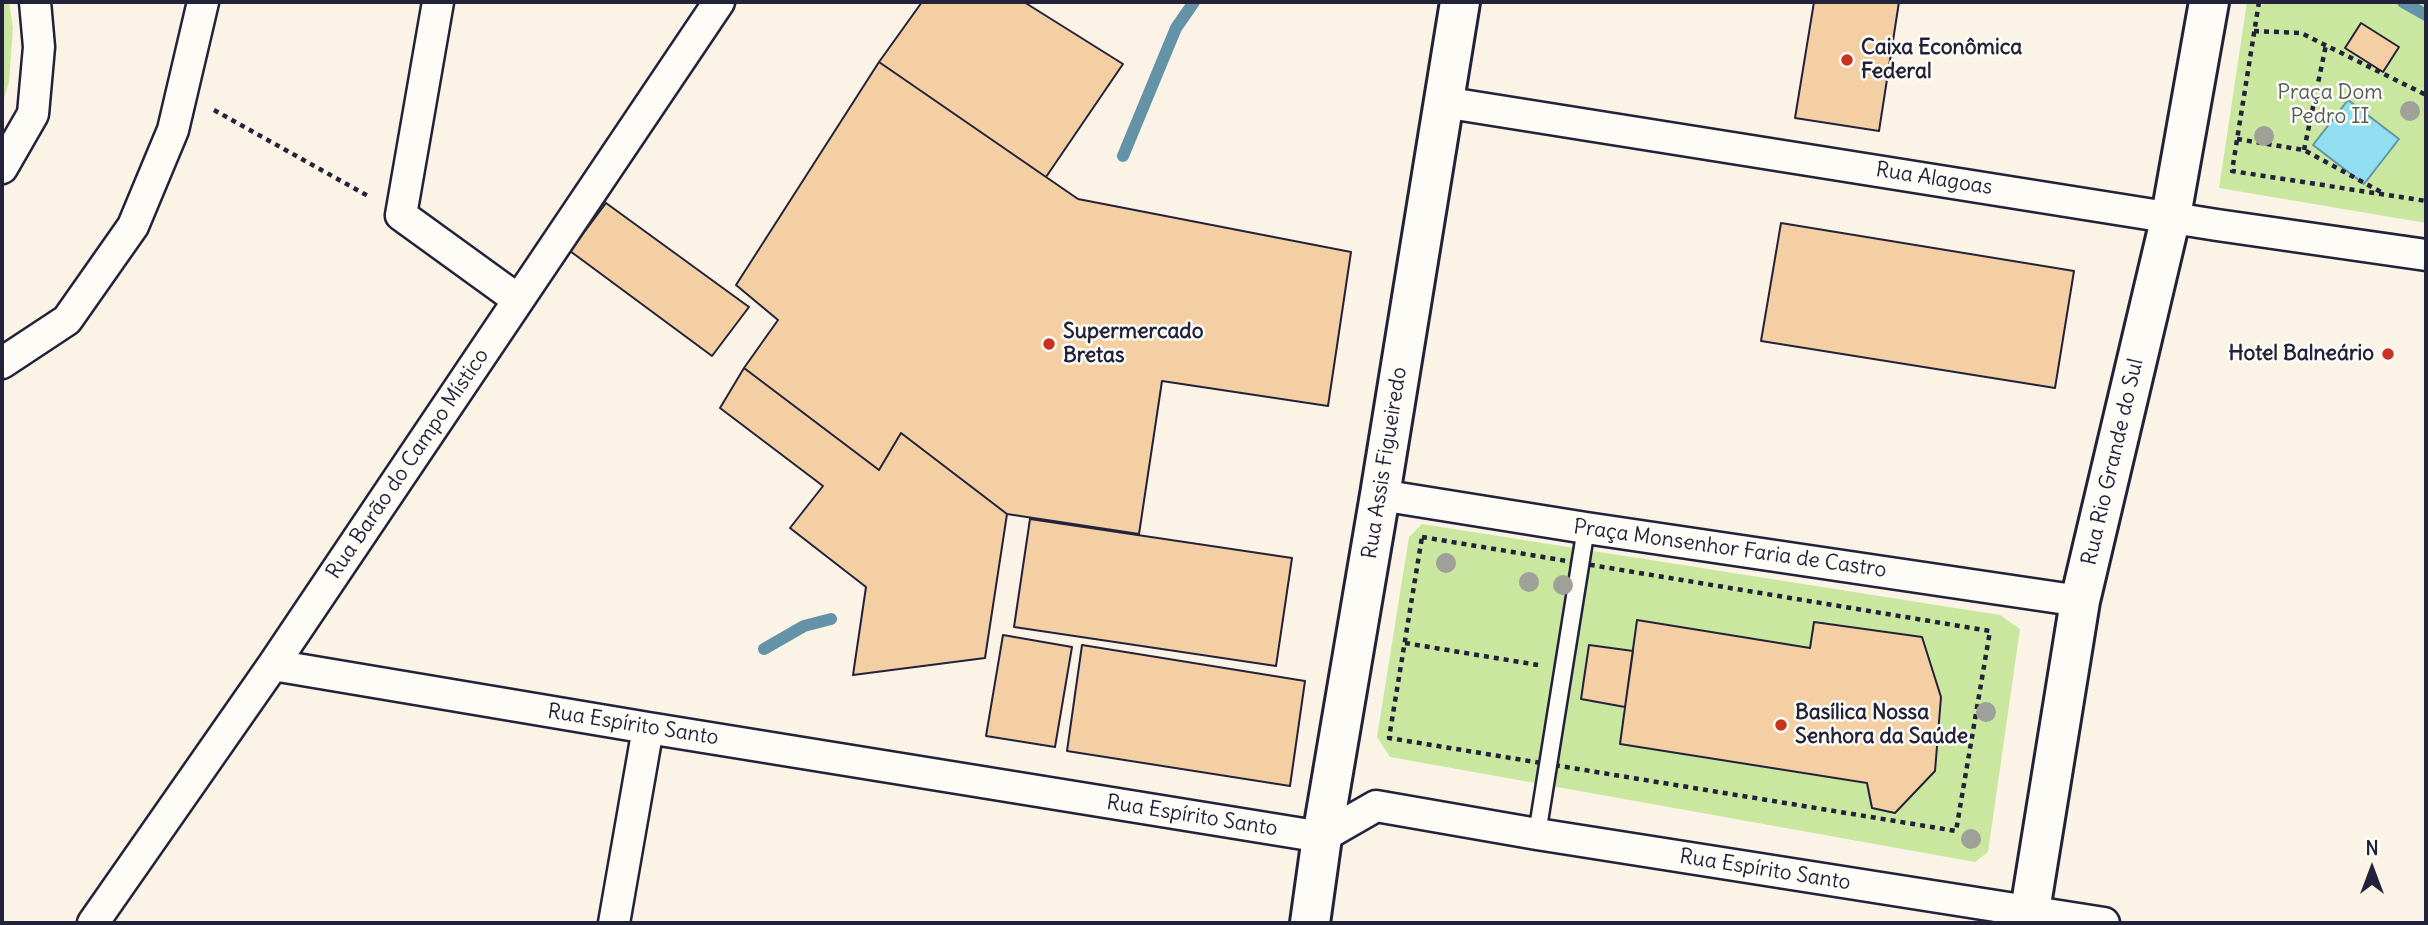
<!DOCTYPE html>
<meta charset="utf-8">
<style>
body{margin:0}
#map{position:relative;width:2428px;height:925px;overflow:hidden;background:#fbf3e6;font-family:Delius,sans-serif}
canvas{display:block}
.frame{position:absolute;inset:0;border:4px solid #22223b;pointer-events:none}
.north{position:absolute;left:2337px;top:834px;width:70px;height:70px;-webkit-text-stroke:5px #fdfcf7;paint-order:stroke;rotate:0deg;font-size:19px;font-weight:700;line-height:28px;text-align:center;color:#22223b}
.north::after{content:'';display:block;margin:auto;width:24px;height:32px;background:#22223b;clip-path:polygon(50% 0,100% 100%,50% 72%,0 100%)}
</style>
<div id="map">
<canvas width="2428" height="925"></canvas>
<div class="frame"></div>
<div class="north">N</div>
</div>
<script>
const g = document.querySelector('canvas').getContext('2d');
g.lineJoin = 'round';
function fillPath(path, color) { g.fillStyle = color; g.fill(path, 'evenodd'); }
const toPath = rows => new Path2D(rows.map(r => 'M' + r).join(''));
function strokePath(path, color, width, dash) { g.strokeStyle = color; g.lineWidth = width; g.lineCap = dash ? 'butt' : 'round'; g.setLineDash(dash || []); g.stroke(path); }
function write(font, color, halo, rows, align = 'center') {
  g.font = font + ' Delius,sans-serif'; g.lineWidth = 5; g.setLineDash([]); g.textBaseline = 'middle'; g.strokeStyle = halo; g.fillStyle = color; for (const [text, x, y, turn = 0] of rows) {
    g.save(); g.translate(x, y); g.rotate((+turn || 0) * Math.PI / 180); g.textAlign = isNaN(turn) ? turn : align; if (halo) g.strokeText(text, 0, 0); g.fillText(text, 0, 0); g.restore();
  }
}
const green = toPath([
 [2,2,9,2,13,27,9,82,2,104],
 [2247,2,2426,2,2426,223,2219,188],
 [1422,524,2000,615,2020,629,1988,852,1975,862,1390,757,1377,737,1409,537]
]);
const water = toPath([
 [2348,100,2399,139,2364,184,2313,145,2348,100]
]);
const stream = toPath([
 [2403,2,2426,15],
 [1123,156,1176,28,1194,2],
 [764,649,804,626,831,619]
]);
const building = toPath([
 [922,2,1024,2,1123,64,1046,177,879,62,922,2],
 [1814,2,1899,2,1879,131,1795,118,1814,2],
 [2361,23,2399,47,2383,72,2345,48,2361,23],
 [879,62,1078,199,1351,252,1328,406,1162,381,1139,534,1007,514,901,433,879,470,744,368,778,320,736,285,879,62],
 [606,203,749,307,712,356,570,251,606,203],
 [1781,223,2074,271,2055,388,1761,341,1781,223],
 [744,368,879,470,901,433,1007,514,985,658,853,675,866,587,790,528,823,486,720,408,744,368],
 [1030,519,1292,558,1276,666,1014,627,1030,519],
 [1637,620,1810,648,1814,622,1922,637,1941,697,1935,771,1895,813,1872,808,1867,783,1620,744,1637,620],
 [1003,635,1072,647,1055,747,986,736,1003,635],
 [1082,645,1305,681,1290,786,1067,751,1082,645],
 [1589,645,1633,651,1625,707,1581,699,1589,645]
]);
const path = toPath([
 [2259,2,2232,171,2426,201],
 [2254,31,2301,33,2426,95],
 [214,110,368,196],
 [2237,139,2304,150,2381,192],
 [2304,150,2326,45],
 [1422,537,1990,631,1956,831,1389,738,1422,537],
 [1405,643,1538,665]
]);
const service = toPath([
 [1537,834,1586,528]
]);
const minor = toPath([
 [438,2,401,215,517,299],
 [1443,102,2217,225,2426,255],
 [2,168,33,114,39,47,35,2],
 [2,363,67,320,133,226,173,130,203,2],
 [1380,495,1586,528,2080,601],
 [273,665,648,728,1322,837,1376,806,1537,834,2104,923],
 [93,923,273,665,719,2],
 [614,923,648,728]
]);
const tertiary = toPath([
 [1310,923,1322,837,1380,495,1460,2],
 [2028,923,2080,601,2171,216,2209,2]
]);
const trees = [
 [2410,111],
 [2264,136],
 [1446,563],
 [1529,582],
 [1563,585],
 [1986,712],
 [1971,839]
];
const markers = [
 [1847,60,7,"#c8321e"],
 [1049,344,7,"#c8321e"],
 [2388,354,7,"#c8321e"],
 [1781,725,7,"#c8321e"]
];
const poiNames = [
 ["Caixa Econômica",1861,48],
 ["Federal",1861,72],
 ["Supermercado",1063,332],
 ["Bretas",1063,356],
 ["Hotel Balneário",2374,354,"right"],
 ["Basílica Nossa",1795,713],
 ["Senhora da Saúde",1795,737]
];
const parkNames = [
 ["Praça Dom",2330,93],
 ["Pedro II",2330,117]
];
const streetNames = [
 ["Rua Alagoas",1934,179,9],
 ["Rua Rio Grande do Sul",2113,462,-77],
 ["Rua Assis Figueiredo",1385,463,-81],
 ["Rua Barão do Campo Místico",408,464,-56],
 ["Praça Monsenhor Faria de Castro",1730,549,8],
 ["Rua Espírito Santo",633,725,9],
 ["Rua Espírito Santo",1192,816,9],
 ["Rua Espírito Santo",1765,870,9]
];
fillPath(green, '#cae79f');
fillPath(water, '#90def0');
strokePath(water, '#6493a8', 2);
strokePath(stream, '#6493a8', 12);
fillPath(building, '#f3cfa3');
strokePath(building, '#22223b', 2);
strokePath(service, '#22223b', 21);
strokePath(minor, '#22223b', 35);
strokePath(tertiary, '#22223b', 44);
strokePath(path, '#22223b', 4.5, [5, 5]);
strokePath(service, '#fdfcf7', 16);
strokePath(minor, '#fdfcf7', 30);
strokePath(tertiary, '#fdfcf7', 38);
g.fillStyle = '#9fa098';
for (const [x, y] of trees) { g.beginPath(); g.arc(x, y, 10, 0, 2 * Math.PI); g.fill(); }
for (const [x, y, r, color] of markers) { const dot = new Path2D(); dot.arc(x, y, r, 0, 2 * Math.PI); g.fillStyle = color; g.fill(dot); strokePath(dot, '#fdfcf7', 2.5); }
write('bold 21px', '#22223b', '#fdfcf7', poiNames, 'left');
write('21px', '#545d59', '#fdfcf7', parkNames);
write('21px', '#22223b', '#fdfcf7', streetNames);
</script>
